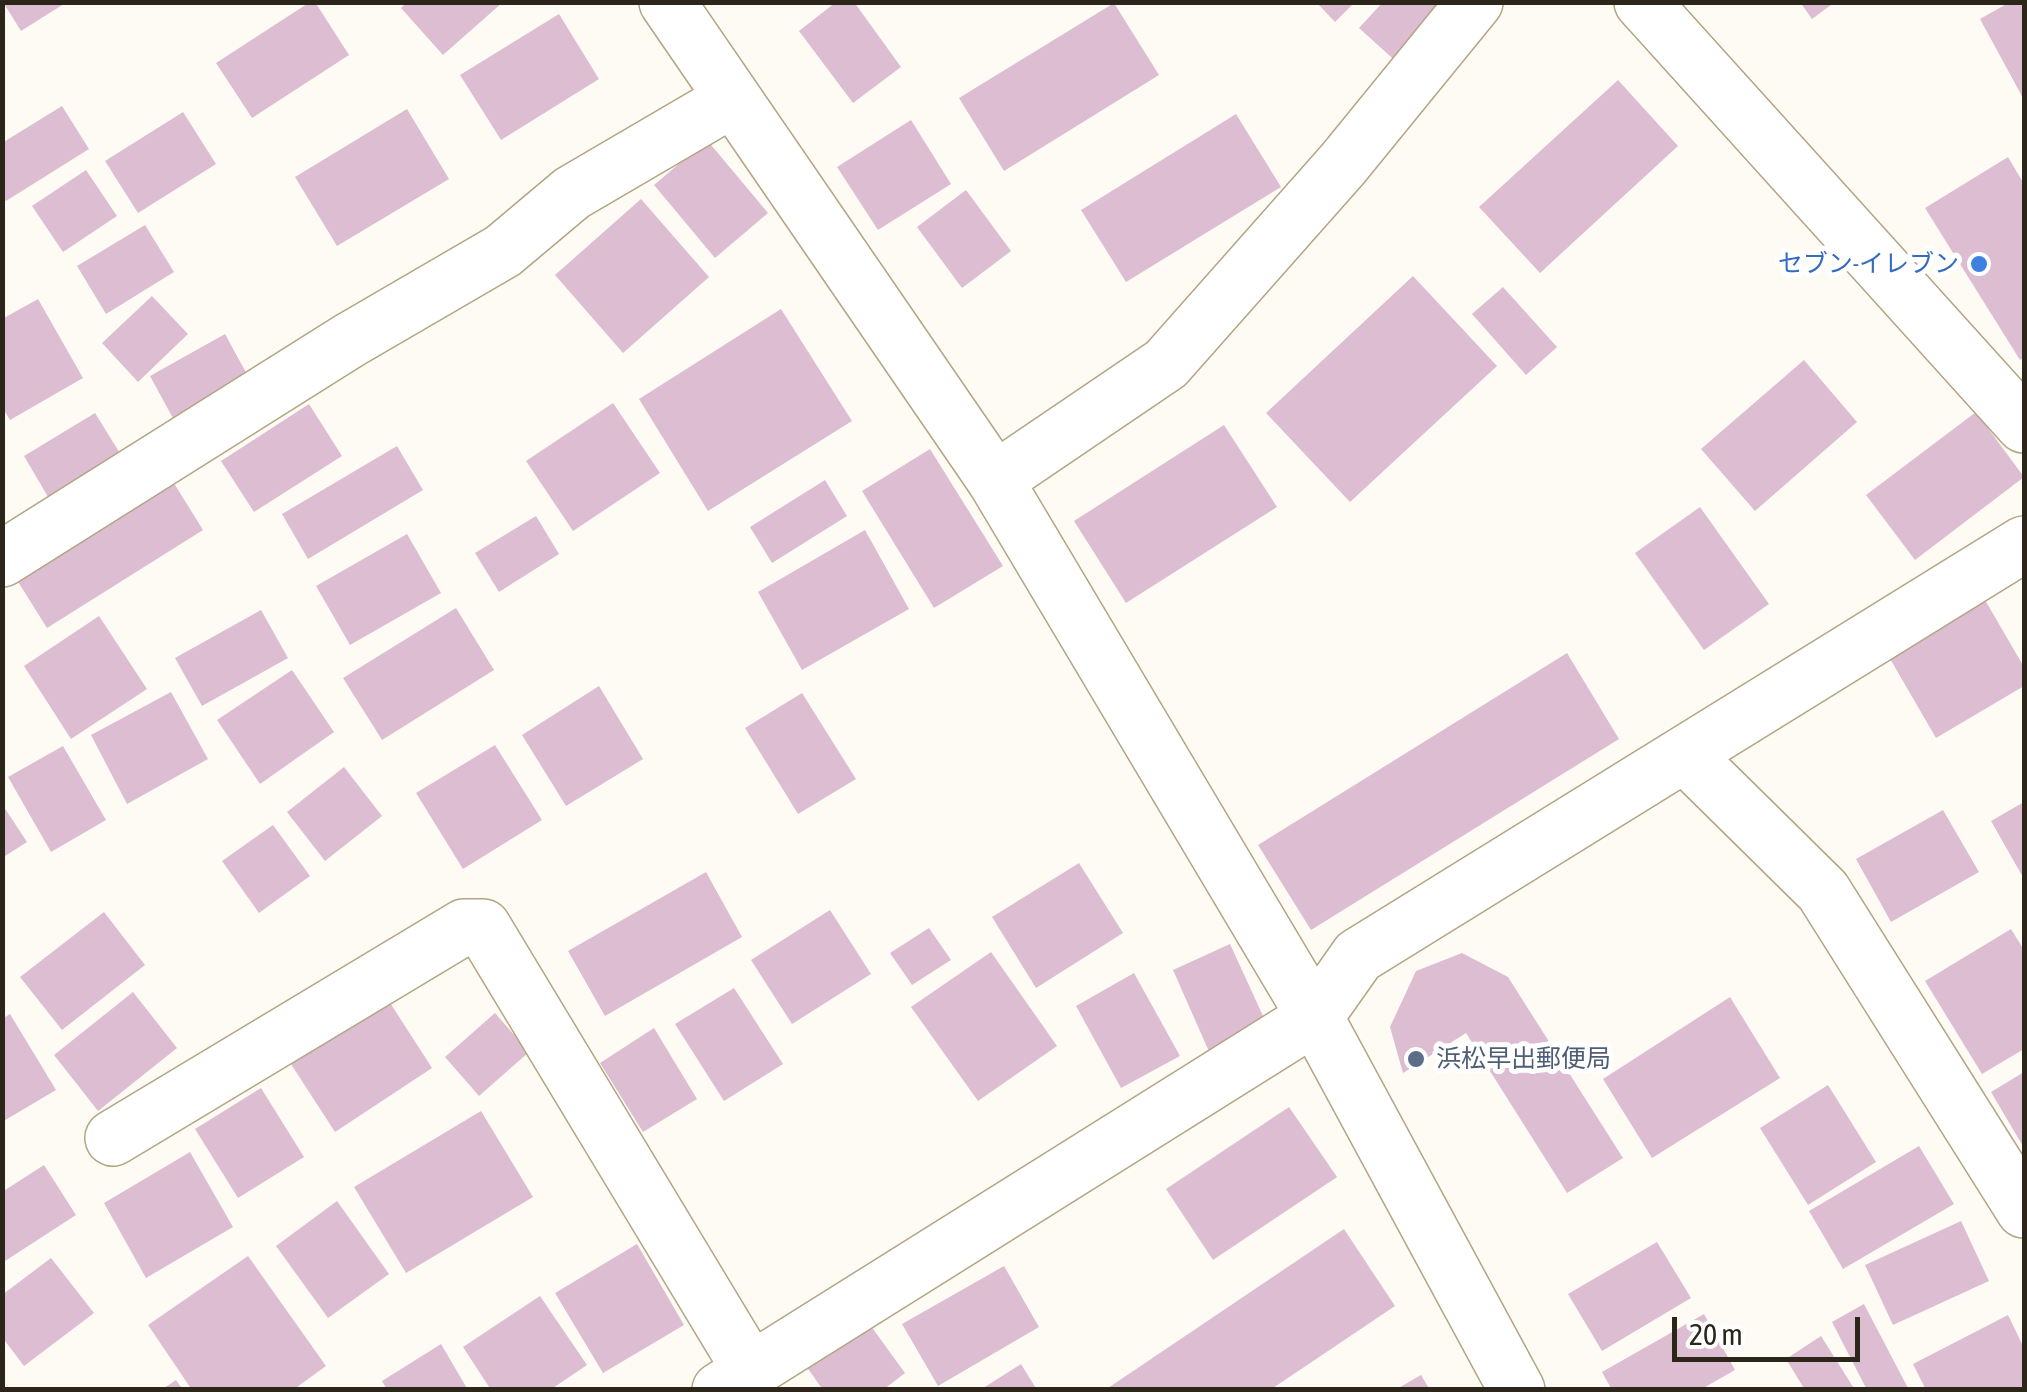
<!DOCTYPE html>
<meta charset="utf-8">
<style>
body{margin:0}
#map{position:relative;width:2027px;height:1392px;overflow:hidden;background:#fefbf4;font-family:"Asap Condensed",sans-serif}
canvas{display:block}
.frame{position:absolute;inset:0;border:5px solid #2b2619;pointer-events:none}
.scale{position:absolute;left:1672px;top:1317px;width:188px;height:45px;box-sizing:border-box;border:5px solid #2b2619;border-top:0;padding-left:12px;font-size:30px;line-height:35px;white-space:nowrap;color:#2b2619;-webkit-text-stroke:8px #fff;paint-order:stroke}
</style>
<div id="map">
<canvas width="2027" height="1392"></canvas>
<div class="frame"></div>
<div class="scale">20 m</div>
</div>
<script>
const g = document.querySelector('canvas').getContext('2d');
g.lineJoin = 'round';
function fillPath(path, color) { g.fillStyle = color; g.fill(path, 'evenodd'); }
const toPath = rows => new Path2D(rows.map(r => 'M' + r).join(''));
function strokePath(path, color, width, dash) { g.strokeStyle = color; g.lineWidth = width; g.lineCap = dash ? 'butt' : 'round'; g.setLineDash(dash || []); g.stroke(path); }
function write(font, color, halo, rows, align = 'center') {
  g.font = font + ' "Asap Condensed","Noto Sans JP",sans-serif'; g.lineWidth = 10; g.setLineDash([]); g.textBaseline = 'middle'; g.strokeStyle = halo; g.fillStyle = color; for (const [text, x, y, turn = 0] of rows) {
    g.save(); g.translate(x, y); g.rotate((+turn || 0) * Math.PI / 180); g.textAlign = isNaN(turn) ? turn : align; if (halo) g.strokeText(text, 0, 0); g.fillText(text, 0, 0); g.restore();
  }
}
const building = toPath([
 [3,2,67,2,21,31],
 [310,2,315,2,349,55,252,118,216,63],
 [407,2,503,2,443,55,401,8],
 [836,2,854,2,901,67,853,103,799,31],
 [1316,2,1355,2,1335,22],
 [1383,2,1459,2,1401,66,1359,28],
 [1800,2,1835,2,1812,19],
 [2010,2,2024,2,2024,100,1980,19],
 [1114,3,1159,75,1004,171,959,98],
 [559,14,599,79,501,140,460,75],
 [1618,80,1678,146,1540,273,1479,207],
 [62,106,89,149,6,201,2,195,2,143],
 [407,109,449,179,337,246,295,177],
 [183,112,216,164,138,213,105,161],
 [1236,114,1281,187,1126,282,1081,210],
 [911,120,951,184,878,230,837,167],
 [707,140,768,213,715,258,654,185],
 [2008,157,2024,184,2024,357,2020,360,1925,208],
 [86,170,117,216,63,252,32,206],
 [966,190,1011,251,962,288,917,227],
 [641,199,709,277,623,353,555,275],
 [145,225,174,272,106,314,77,266],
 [1413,276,1497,366,1350,502,1266,413],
 [1503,287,1557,347,1526,375,1472,314],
 [152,296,188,334,138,382,102,343],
 [38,299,83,378,10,420,2,407,2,319],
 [781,309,852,421,708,511,639,399],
 [225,334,249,378,174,420,150,376],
 [1804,360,1857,422,1755,511,1701,449],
 [613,403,660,473,573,531,526,461],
 [309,404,342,456,254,512,221,461],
 [1976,412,2024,477,1915,560,1866,495],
 [95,413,126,463,54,507,24,456],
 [1224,425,1277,507,1126,603,1074,521],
 [397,446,423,490,308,559,282,514],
 [930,449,1003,566,934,608,862,491],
 [172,480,203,530,47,628,15,577],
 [825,480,847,516,772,563,750,527],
 [1700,507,1769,604,1704,650,1635,553],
 [536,516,559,554,499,592,475,553],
 [865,530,909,609,802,670,758,592],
 [407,534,441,593,350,645,316,586],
 [1985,600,2024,667,2024,686,1936,738,1889,657],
 [456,608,494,670,382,740,343,678],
 [261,610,288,658,202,706,175,658],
 [99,616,147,689,71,739,24,666],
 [1567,653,1619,739,1311,930,1258,845],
 [292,670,334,732,260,784,217,720],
 [599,686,643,759,566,806,522,735],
 [171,692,208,759,127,804,91,735],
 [802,693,856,779,798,814,745,728],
 [495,745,542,820,463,869,416,793],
 [63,746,106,820,51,852,8,777],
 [344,767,382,816,325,861,287,812],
 [2024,802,2024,879,1991,821],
 [2,804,27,842,2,858],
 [1943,810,1979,872,1891,922,1856,859],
 [273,825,310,876,259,913,222,861],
 [1079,863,1123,933,1036,988,992,917],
 [706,872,742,937,605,1016,568,951],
 [830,910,871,974,792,1024,751,960],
 [104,912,145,965,62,1030,20,977],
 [929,928,951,960,912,985,890,953],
 [2011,929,2024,950,2024,1049,1982,1074,1925,981],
 [1230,944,1269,1029,1211,1056,1173,970],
 [991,952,1057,1046,978,1101,911,1007],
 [1462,953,1508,977,1623,1158,1567,1193,1466,1033,1403,1073,1390,1027,1416,971],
 [1134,973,1180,1056,1121,1088,1076,1006],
 [734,988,783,1064,724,1101,675,1024],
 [133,992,177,1048,98,1111,54,1055],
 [385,995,432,1068,335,1132,287,1058],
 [1730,997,1780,1078,1652,1158,1603,1079],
 [495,1013,529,1052,479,1096,445,1057],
 [10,1014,56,1090,2,1122,2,1019],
 [654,1028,697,1099,643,1132,600,1063],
 [2024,1072,2024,1148,1991,1092],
 [1828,1085,1876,1162,1808,1205,1760,1128],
 [261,1088,304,1157,238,1198,195,1129],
 [1289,1107,1337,1177,1213,1260,1166,1189],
 [481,1111,533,1197,406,1273,354,1187],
 [1919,1146,1954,1204,1843,1269,1809,1211],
 [190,1152,233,1227,146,1278,104,1203],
 [44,1165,76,1215,2,1263,2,1192],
 [337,1201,389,1274,328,1318,276,1246],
 [1961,1221,1989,1281,1893,1325,1865,1265],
 [1344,1229,1395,1306,1270,1390,1105,1390],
 [1657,1242,1691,1298,1602,1351,1568,1294],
 [637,1244,684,1325,603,1373,555,1293],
 [248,1256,326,1366,293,1390,192,1390,148,1325],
 [51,1258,94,1313,24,1366,2,1337,2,1295],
 [1004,1266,1039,1327,938,1386,902,1324],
 [540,1296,587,1365,550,1390,491,1390,463,1347],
 [1864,1304,1909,1390,1867,1390,1832,1322],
 [1704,1314,1735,1370,1700,1390,1612,1390,1602,1372],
 [2008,1315,2024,1348,2024,1390,1926,1390,1913,1364],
 [868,1322,905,1373,883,1390,823,1390,806,1366],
 [1821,1336,1855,1390,1805,1390,1786,1359],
 [441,1344,468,1390,387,1390,382,1381],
 [1021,1364,1037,1390,980,1390],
 [1421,1375,1430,1390,1395,1390],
 [176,1380,183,1390,161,1390]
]);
const street = toPath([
 [1642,2,2024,425],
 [995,480,1166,364,1343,164,1475,2],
 [2,559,350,340,503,251,572,193,731,100],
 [1685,755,1823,891,2024,1210],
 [113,1138,464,927,483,927,751,1371],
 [720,1390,1315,1017,1358,956,2024,544]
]);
const secondary = toPath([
 [667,2,995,480,1315,1017,1517,1390]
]);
const markers = [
 [1979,264,10,"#3f7fe0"],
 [1416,1059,10,"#5c6f8a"]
];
const shopNames = [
 ["セブン-イレブン",1959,264]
];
const serviceNames = [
 ["浜松早出郵便局",1436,1059]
];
fillPath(building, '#ddbdd1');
strokePath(street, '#b3a584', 58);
strokePath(secondary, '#b3a584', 58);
strokePath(street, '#fff', 55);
strokePath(secondary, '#fff', 55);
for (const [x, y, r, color] of markers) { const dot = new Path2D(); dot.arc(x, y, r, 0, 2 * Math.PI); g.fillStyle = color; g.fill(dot); strokePath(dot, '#fff', 4); }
write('25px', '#366cbe', '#fff', shopNames, 'right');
write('25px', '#4e5e75', '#fff', serviceNames, 'left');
</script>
